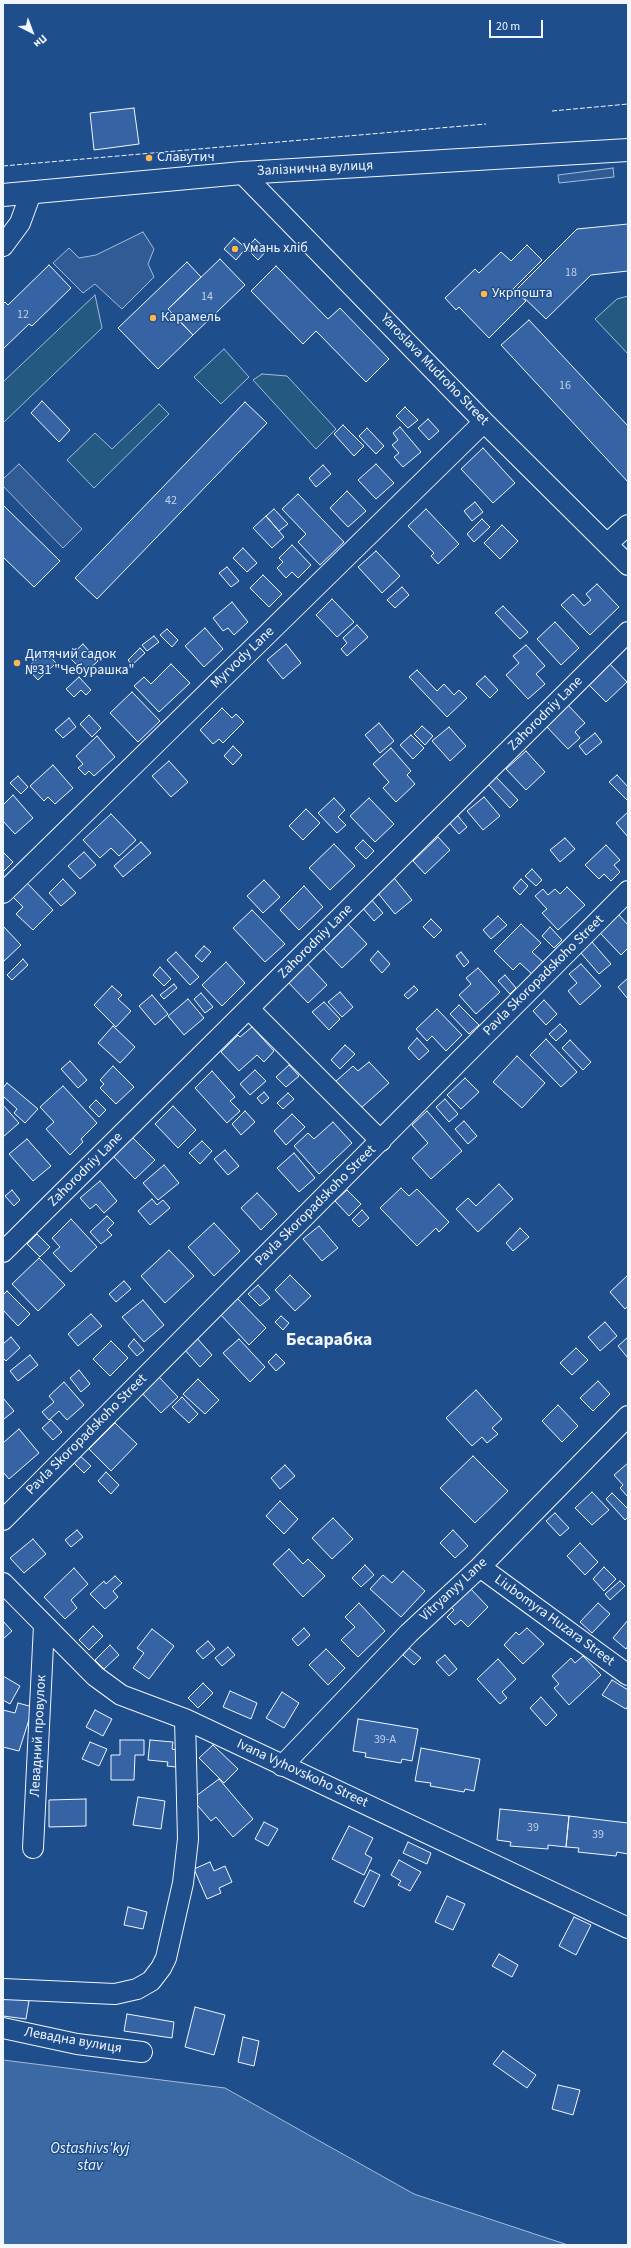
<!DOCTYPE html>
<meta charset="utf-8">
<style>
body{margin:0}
#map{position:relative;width:631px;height:2248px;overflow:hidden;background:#1f4e8c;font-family:"Source Sans 3",sans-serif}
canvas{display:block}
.frame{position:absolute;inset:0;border:4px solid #f2f6ff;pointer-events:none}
.north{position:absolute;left:12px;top:12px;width:40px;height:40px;-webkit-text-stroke:3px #1f4e8c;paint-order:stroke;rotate:138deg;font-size:11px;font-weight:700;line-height:16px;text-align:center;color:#f2f6ff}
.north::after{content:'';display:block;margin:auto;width:14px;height:18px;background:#f2f6ff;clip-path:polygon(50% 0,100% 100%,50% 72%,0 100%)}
.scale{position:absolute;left:489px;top:20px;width:54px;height:18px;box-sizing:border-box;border:2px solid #f2f6ff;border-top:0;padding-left:5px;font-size:12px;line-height:14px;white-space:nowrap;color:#f2f6ff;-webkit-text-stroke:3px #1f4e8c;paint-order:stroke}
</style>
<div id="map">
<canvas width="631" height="2248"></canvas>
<div class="frame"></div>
<div class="north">Пн</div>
<div class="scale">20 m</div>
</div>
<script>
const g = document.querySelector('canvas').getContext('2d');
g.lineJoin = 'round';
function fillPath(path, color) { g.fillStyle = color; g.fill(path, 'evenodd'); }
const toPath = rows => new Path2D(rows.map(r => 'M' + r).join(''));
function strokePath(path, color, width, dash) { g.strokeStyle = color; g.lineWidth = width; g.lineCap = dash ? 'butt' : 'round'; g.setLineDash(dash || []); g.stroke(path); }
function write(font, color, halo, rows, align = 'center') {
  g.font = font + ' "Source Sans 3",sans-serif'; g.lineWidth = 3; g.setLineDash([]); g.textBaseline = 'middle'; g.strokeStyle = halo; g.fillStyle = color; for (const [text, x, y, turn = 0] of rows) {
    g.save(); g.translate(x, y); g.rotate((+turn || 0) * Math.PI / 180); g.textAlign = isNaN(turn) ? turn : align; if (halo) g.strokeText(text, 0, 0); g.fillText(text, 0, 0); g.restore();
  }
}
const green = toPath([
 [95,295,102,328,3,423,3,382,95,295],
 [628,296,628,354,595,319,617,299,628,296],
 [224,349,249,377,221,404,194,377,224,349],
 [262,374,287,376,336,429,316,449,253,380,262,374],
 [159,404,169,414,94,488,67,460,95,433,112,449,159,404]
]);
const parking = toPath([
 [613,168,614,177,559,183,558,175,613,168],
 [143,232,154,249,148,264,154,277,122,309,95,284,83,293,53,263,69,248,79,258,96,255,143,232],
 [19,464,82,529,63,548,3,486,3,479,19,464]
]);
const water = toPath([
 [3,2060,225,2088,414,2194,568,2245,3,2245,3,2060]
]);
const building = toPath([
 [134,108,139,144,94,150,90,113,134,108],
 [628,224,628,271,591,275,546,319,516,290,577,229,628,224],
 [234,238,246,248,236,260,224,249,234,238],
 [255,239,267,250,258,260,246,248,255,239],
 [527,245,542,260,513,289,526,301,489,338,459,307,456,310,445,298,475,269,479,273,501,252,511,261,527,245],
 [220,259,245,285,193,335,168,309,220,259],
 [187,262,201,277,168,309,193,335,158,369,118,328,187,262],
 [49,265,71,288,32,326,29,324,3,349,3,304,5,302,8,305,49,265],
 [276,266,328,319,340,308,389,359,366,382,316,331,303,344,251,291,276,266],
 [529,320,628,426,628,482,501,345,529,320],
 [42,401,70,430,59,442,31,413,42,401],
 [245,402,267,423,97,599,75,578,245,402],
 [405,407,418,420,408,428,396,416,405,407],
 [428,419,439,431,429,440,418,428,428,419],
 [343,425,364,446,354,456,334,434,343,425],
 [400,427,421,452,403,467,394,457,399,453,392,445,398,440,393,433,400,427],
 [367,428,384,446,376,454,359,436,367,428],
 [483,448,515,483,493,503,461,469,483,448],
 [376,464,394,483,376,499,358,480,376,464],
 [323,465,331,474,316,487,309,478,323,465],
 [347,491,366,511,348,527,330,508,347,491],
 [298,494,344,542,320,565,298,542,306,534,282,509,298,494],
 [475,502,483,512,472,521,464,511,475,502],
 [3,505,60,561,34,587,3,557,3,505],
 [274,509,288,524,279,531,266,516,274,509],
 [426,509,459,544,438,564,431,556,434,553,408,526,426,509],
 [266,516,284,537,272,548,253,528,266,516],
 [482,519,490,527,474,542,467,534,482,519],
 [502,525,518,541,500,559,484,543,502,525],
 [292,545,311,565,298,578,292,572,286,578,277,568,283,562,279,558,292,545],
 [243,548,257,563,247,572,233,558,243,548],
 [376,551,400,576,382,593,358,567,376,551],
 [227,567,239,581,231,587,219,573,227,567],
 [263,575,282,594,269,607,250,588,263,575],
 [597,584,619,607,590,635,561,605,573,594,584,606,591,600,586,594,597,584],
 [402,587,409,595,395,608,387,600,402,587],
 [332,599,354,622,337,637,316,615,332,599],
 [232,602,248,622,234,635,228,628,223,631,213,618,232,602],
 [503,606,528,632,520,639,495,613,503,606],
 [555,622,579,648,561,665,537,639,555,622],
 [357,625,368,637,347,656,341,649,347,643,343,638,357,625],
 [205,628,223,649,204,667,185,646,205,628],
 [167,629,178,640,172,647,160,635,167,629],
 [154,636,159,642,147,651,142,645,154,636],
 [83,644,98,661,85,673,69,657,83,644],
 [286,644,301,663,283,679,267,660,286,644],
 [526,645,545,666,536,674,545,684,528,699,506,675,519,663,513,656,526,645],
 [140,648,145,653,132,665,128,660,140,648],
 [45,651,56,663,38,680,27,668,45,651],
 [608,662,627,682,606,702,587,683,608,662],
 [171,664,190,683,159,712,134,686,144,677,151,684,171,664],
 [417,670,437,691,444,684,454,695,459,690,467,698,447,717,409,677,417,670],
 [485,676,498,690,490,698,476,684,485,676],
 [79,677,91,690,86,695,81,690,74,697,66,689,79,677],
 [132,692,160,721,138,742,110,713,132,692],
 [566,703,585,723,575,732,580,738,568,749,544,724,566,703],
 [222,708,232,718,236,714,244,722,223,743,219,739,213,744,200,730,222,708],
 [89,715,101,728,92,737,80,724,89,715],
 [69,718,76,727,63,738,55,730,69,718],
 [379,723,394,741,380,753,365,735,379,723],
 [422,726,433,736,425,745,414,734,422,726],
 [449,727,466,746,450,761,432,741,449,727],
 [595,733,602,742,586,755,579,746,595,733],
 [411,735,424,748,413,759,400,745,411,735],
 [97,736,115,757,94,776,89,771,85,775,78,768,83,764,76,756,97,736],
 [233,746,242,755,233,765,224,756,233,746],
 [391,748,411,771,407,775,415,784,396,802,383,788,389,782,373,764,391,748],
 [526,751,545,772,526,790,506,769,526,751],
 [169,761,188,782,171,797,152,776,169,761],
 [53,765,73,788,55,804,48,797,44,801,30,786,53,765],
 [617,775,628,787,628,801,609,782,617,775],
 [18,776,28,787,21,794,10,783,18,776],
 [496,777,518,800,510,808,488,784,496,777],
 [13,795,33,818,15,834,3,821,3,805,13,795],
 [484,797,500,816,483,830,467,811,484,797],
 [334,798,345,810,338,817,346,825,337,833,318,813,334,798],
 [369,798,394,824,375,842,350,816,369,798],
 [306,809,320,823,303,840,289,826,306,809],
 [453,810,467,827,459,834,445,818,453,810],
 [628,812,628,837,616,823,628,812],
 [111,814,136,840,119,856,111,848,100,858,83,840,111,814],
 [438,837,450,850,425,874,413,861,438,837],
 [565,838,575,849,560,862,550,850,565,838],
 [363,840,374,851,366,859,355,848,363,840],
 [141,842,151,853,123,877,114,866,141,842],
 [334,844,355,866,330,890,309,868,334,844],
 [606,845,620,860,614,865,620,872,611,881,604,874,599,879,585,865,606,845],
 [3,852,13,862,3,872,3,852],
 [84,852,96,865,80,879,68,866,84,852],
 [532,869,542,880,536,886,525,876,532,869],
 [394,878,412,900,395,914,377,892,394,878],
 [63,879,76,893,61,906,49,893,63,879],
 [521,879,528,886,520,895,513,888,521,879],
 [264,880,280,897,263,913,247,896,264,880],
 [27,883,53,910,33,930,16,914,23,907,13,897,27,883],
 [304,886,323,907,299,930,280,910,304,886],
 [567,887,585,905,558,930,542,913,547,909,535,896,543,889,548,895,555,889,560,894,567,887],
 [370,898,383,913,374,921,361,906,370,898],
 [252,910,285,944,265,962,233,928,252,910],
 [619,915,628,925,628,948,621,955,600,933,619,915],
 [498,916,507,925,491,939,483,930,498,916],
 [431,919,442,930,434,938,423,927,431,919],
 [348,924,367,944,342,968,323,948,348,924],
 [521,924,541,943,532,952,543,962,532,974,520,963,513,970,494,951,521,924],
 [3,926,21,945,3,962,3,926],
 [550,927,562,940,554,948,542,936,550,927],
 [592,942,611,964,599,974,580,952,592,942],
 [204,946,211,952,202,962,195,956,204,946],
 [378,951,390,964,382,973,370,960,378,951],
 [176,952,199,977,190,985,167,960,176,952],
 [461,952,469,962,464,967,456,956,461,952],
 [23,959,28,965,12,980,7,975,23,959],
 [305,961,327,985,308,1003,286,980,305,961],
 [226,962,245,983,222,1006,202,985,226,962],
 [581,964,601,986,580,1005,568,991,577,983,569,974,581,964],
 [160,967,171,979,164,986,153,975,160,967],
 [478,968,500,992,476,1014,459,995,471,984,466,978,478,968],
 [505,975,516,988,510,994,498,981,505,975],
 [628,978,628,999,618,987,628,978],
 [174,984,177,988,164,999,160,995,174,984],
 [112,986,122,995,118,999,131,1011,116,1027,94,1005,112,986],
 [414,986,418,990,408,999,404,995,414,986],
 [340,992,353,1007,342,1017,328,1002,340,992],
 [201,993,213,1007,205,1013,194,999,201,993],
 [152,995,168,1014,155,1025,139,1006,152,995],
 [188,999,204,1018,184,1035,168,1016,188,999],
 [544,1000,557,1014,546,1025,533,1011,544,1000],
 [324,1002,340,1019,329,1030,312,1012,324,1002],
 [459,1005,479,1025,469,1034,450,1014,459,1005],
 [437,1009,462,1035,446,1051,432,1036,427,1041,416,1029,437,1009],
 [560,1024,567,1031,556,1041,549,1034,560,1024],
 [113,1026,135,1047,120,1063,98,1043,113,1026],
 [252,1027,274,1051,264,1062,257,1055,239,1071,221,1052,238,1035,240,1037,252,1027],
 [417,1038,429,1051,419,1060,408,1048,417,1038],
 [546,1039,577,1072,561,1087,530,1055,546,1039],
 [570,1040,591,1062,583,1070,562,1048,570,1040],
 [345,1045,355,1054,340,1069,331,1060,345,1045],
 [517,1056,545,1083,522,1108,493,1082,517,1056],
 [70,1061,87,1080,78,1088,61,1069,70,1061],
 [369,1062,389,1083,361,1108,336,1081,353,1066,358,1071,369,1062],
 [289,1065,299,1076,286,1087,276,1077,289,1065],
 [113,1066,134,1087,116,1104,100,1088,104,1084,100,1080,113,1066],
 [255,1070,266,1081,250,1095,240,1084,255,1070],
 [212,1071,235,1097,230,1101,240,1111,227,1123,195,1088,212,1071],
 [465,1078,479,1092,461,1109,447,1095,465,1078],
 [7,1083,38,1109,25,1123,14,1113,17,1109,3,1096,3,1088,7,1083],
 [63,1086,97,1123,81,1139,83,1142,70,1155,46,1129,54,1122,40,1107,63,1086],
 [264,1092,269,1098,262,1104,257,1098,264,1092],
 [288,1093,294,1099,283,1109,277,1103,288,1093],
 [445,1099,458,1114,449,1122,436,1107,445,1099],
 [96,1100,106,1110,99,1117,89,1107,96,1100],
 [3,1105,19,1123,3,1137,3,1105],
 [173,1106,196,1130,178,1148,155,1124,173,1106],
 [245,1111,255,1122,241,1135,232,1124,245,1111],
 [427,1111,462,1151,431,1179,412,1158,428,1143,412,1125,427,1111],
 [292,1114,305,1127,286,1145,274,1131,292,1114],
 [464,1121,477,1136,468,1144,455,1129,464,1121],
 [333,1122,352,1143,319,1174,294,1146,308,1133,314,1139,333,1122],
 [132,1137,155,1160,135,1179,113,1156,132,1137],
 [27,1139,51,1166,33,1181,9,1154,27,1139],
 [202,1141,212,1151,200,1164,189,1153,202,1141],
 [225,1150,239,1166,228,1175,214,1159,225,1150],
 [294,1153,315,1178,299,1192,277,1168,294,1153],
 [164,1165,179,1183,158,1200,143,1183,164,1165],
 [100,1181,117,1201,104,1213,96,1204,90,1209,80,1198,100,1181],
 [499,1184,513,1199,478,1232,456,1209,468,1198,476,1206,499,1184],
 [401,1188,409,1196,417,1189,449,1222,439,1232,436,1228,417,1246,380,1208,401,1188],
 [12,1190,20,1200,14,1206,5,1196,12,1190],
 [347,1190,361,1204,349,1216,335,1201,347,1190],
 [257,1193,277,1214,261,1230,241,1208,257,1193],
 [152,1199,157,1205,163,1200,170,1208,150,1225,138,1211,152,1199],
 [362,1210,369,1218,359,1227,352,1220,362,1210],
 [107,1216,114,1223,107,1230,112,1235,101,1244,90,1232,107,1216],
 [71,1219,97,1247,71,1272,53,1253,60,1247,52,1238,71,1219],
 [214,1223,240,1251,214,1276,188,1247,214,1223],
 [319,1226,338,1248,322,1261,303,1239,319,1226],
 [520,1228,529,1237,513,1251,506,1243,520,1228],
 [37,1234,50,1247,40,1257,27,1244,37,1234],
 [169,1250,194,1276,165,1303,141,1276,169,1250],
 [39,1258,65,1285,38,1311,12,1284,39,1258],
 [290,1275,311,1296,295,1311,275,1290,290,1275],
 [628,1275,628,1306,625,1309,610,1292,628,1275],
 [124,1281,131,1289,116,1302,109,1294,124,1281],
 [258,1285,270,1298,260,1306,248,1294,258,1285],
 [7,1291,30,1314,18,1326,3,1310,3,1295,7,1291],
 [237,1298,266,1328,249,1345,220,1314,237,1298],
 [143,1300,164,1325,144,1342,122,1317,143,1300],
 [91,1314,102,1326,78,1346,68,1334,91,1314],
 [281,1316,289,1323,283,1330,275,1322,281,1316],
 [605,1322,617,1336,600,1351,588,1337,605,1322],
 [11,1337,20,1348,6,1361,3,1358,3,1344,11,1337],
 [196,1337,212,1355,200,1367,184,1349,196,1337],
 [628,1337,628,1358,618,1346,628,1337],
 [134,1339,144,1350,137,1356,128,1346,134,1339],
 [239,1339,265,1367,250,1382,223,1353,239,1339],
 [111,1341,128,1358,110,1376,93,1359,111,1341],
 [576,1348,588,1360,572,1375,560,1363,576,1348],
 [276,1354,285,1363,276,1371,268,1362,276,1354],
 [30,1355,38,1365,18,1381,10,1371,30,1355],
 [79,1370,90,1384,81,1392,70,1378,79,1370],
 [157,1375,178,1397,161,1413,140,1391,157,1375],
 [198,1379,219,1400,205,1414,183,1394,198,1379],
 [598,1381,610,1394,593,1411,580,1398,598,1381],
 [64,1382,84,1405,67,1420,59,1411,49,1420,42,1412,54,1402,49,1396,64,1382],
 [476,1390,502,1419,492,1428,498,1434,487,1443,482,1437,472,1446,446,1418,476,1390],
 [182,1397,198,1414,189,1423,172,1407,182,1397],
 [3,1398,14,1411,4,1419,3,1418,3,1398],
 [558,1405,578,1426,562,1442,542,1421,558,1405],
 [51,1420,62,1432,53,1440,42,1428,51,1420],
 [115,1423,137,1444,111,1471,89,1449,115,1423],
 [19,1429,39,1453,9,1479,3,1472,3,1443,19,1429],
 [78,1454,91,1466,84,1473,72,1461,78,1454],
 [473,1456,508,1491,475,1523,440,1488,473,1456],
 [628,1463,628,1497,620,1488,623,1485,614,1475,628,1463],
 [285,1465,295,1476,280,1489,271,1478,285,1465],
 [106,1472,119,1485,111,1494,98,1481,106,1472],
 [592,1492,609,1510,592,1525,575,1508,592,1492],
 [612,1493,628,1509,628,1517,625,1520,606,1499,612,1493],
 [280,1501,298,1519,284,1534,266,1516,280,1501],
 [555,1513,569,1528,560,1536,546,1521,555,1513],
 [333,1518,353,1539,332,1559,312,1538,333,1518],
 [77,1530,83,1537,71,1547,65,1540,77,1530],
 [453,1530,468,1546,455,1558,440,1543,453,1530],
 [33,1539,46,1554,24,1573,10,1558,33,1539],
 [580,1543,598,1562,585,1575,567,1556,580,1543],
 [289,1549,303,1564,308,1559,325,1576,303,1597,273,1564,289,1549],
 [365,1565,374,1575,361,1587,352,1578,365,1565],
 [604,1567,616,1579,604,1591,593,1579,604,1567],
 [74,1568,88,1584,71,1600,77,1608,65,1619,44,1597,74,1568],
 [403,1571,425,1591,401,1617,370,1589,383,1575,392,1583,403,1571],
 [115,1576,122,1583,113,1591,118,1597,105,1609,90,1594,104,1581,106,1584,115,1576],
 [620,1581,625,1586,610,1600,605,1594,620,1581],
 [469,1587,488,1607,468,1627,461,1620,455,1625,447,1617,454,1610,450,1606,469,1587],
 [359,1603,385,1631,358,1657,341,1640,355,1627,345,1617,359,1603],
 [598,1603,610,1614,592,1633,580,1622,598,1603],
 [628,1620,628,1646,626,1649,613,1638,628,1620],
 [3,1621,12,1631,3,1639,3,1621],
 [93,1626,103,1636,89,1650,79,1640,93,1626],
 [304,1628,310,1635,298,1646,292,1639,304,1628],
 [527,1628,544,1644,523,1664,504,1645,516,1632,519,1635,527,1628],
 [152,1629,174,1646,149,1679,133,1668,144,1653,137,1648,152,1629],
 [208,1641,215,1649,203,1659,196,1651,208,1641],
 [110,1645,119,1655,104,1669,95,1660,110,1645],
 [228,1647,235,1655,222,1666,215,1658,228,1647],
 [409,1648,421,1658,414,1665,403,1655,409,1648],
 [326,1649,345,1668,328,1685,309,1665,326,1649],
 [445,1655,457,1669,449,1676,436,1662,445,1655],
 [583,1656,601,1675,569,1705,554,1688,559,1684,552,1676,571,1658,575,1663,583,1656],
 [498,1659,516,1679,502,1692,507,1698,500,1704,477,1679,498,1659],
 [3,1676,20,1686,10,1704,3,1700,3,1676],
 [612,1680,628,1690,628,1706,626,1709,602,1695,612,1680],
 [203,1683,213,1693,198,1708,188,1698,203,1683],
 [230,1691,257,1703,251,1719,223,1707,230,1691],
 [282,1692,299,1703,284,1728,266,1718,282,1692],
 [541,1697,557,1715,546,1726,530,1708,541,1697],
 [18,1703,33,1707,19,1751,3,1747,3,1710,15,1713,18,1703],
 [95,1710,112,1719,103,1736,86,1727,95,1710],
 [358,1719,418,1729,412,1761,402,1759,401,1763,365,1757,366,1753,353,1751,358,1719],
 [120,1740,144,1740,144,1755,135,1755,134,1780,111,1780,111,1755,120,1755,120,1740],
 [150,1740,173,1742,172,1749,177,1750,176,1767,167,1766,168,1762,148,1760,150,1740],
 [90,1742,107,1749,99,1766,82,1759,90,1742],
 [213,1745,238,1769,224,1783,199,1758,213,1745],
 [421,1748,480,1759,474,1791,465,1789,464,1792,430,1786,431,1783,415,1781,421,1748],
 [219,1779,253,1819,233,1837,216,1817,211,1821,192,1799,219,1779],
 [138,1797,165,1801,161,1829,133,1825,138,1797],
 [86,1799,86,1826,49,1827,49,1800,86,1799],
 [500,1809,569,1816,566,1847,548,1845,548,1849,510,1846,511,1842,497,1840,500,1809],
 [569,1816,628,1823,628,1854,617,1852,616,1856,578,1852,579,1848,566,1847,569,1816],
 [264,1822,278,1829,268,1846,255,1839,264,1822],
 [349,1826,373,1838,365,1854,372,1858,364,1875,332,1859,349,1826],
 [408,1842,431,1853,427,1864,403,1853,408,1842],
 [399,1860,421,1872,410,1891,398,1885,401,1881,391,1875,399,1860],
 [210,1862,214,1871,225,1866,232,1882,219,1888,221,1893,207,1899,194,1869,210,1862],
 [370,1870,380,1875,364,1907,354,1902,370,1870],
 [447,1896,465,1904,453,1930,435,1922,447,1896],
 [128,1907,147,1912,143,1929,124,1925,128,1907],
 [574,1917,591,1925,576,1955,559,1946,574,1917],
 [499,1954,518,1965,512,1977,492,1966,499,1954],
 [3,1996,29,2001,26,2019,3,2016,3,1996],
 [195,2007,225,2015,214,2055,185,2047,195,2007],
 [127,2014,174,2022,172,2038,124,2031,127,2014],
 [243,2037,259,2041,254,2066,238,2062,243,2037],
 [503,2051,536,2075,527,2088,493,2064,503,2051],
 [558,2085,580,2090,573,2115,552,2109,558,2085]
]);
const minor = toPath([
 [242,173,484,422,628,565],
 [3,246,20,223,31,193],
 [607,544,628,525],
 [3,893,484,422],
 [249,1009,381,1141],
 [3,1252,628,632],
 [3,1520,628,891],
 [480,1567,628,1675],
 [3,1583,95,1676,121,1695,185,1719,628,1928],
 [282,1766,409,1633,480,1567,628,1416],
 [33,1848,44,1625],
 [3,1989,115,1994,137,1989,151,1981,161,1968,166,1958,183,1883,188,1839,185,1719],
 [3,2028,77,2044,142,2052]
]);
const major = toPath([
 [3,195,242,173,628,150]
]);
const fence = toPath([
 [552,111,628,104],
 [3,166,486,124]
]);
const markers = [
 [149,158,4,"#ffb74d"],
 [235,249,4,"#ffb74d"],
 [484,294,4,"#ffb74d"],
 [153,318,4,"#ffb74d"],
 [17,663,4,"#ffb74d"]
];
const numberNames = [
 ["18",571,273],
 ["14",207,297],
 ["12",23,315],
 ["16",565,386],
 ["42",171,501],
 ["39-А",385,1740],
 ["39",533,1828],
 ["39",598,1835]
];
const poiNames = [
 ["Славутич",157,158],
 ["Умань хліб",243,249],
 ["Укрпошта",492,294],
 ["Карамель",161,318],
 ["Дитячий садок",25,655],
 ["№31 \"Чебурашка\"",25,671]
];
const streetNames = [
 ["Залізнична вулиця",315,169,-3],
 ["Yaroslava Mudroho Street",434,370,46],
 ["Myrvody Lane",243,658,-44],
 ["Zahorodniy Lane",546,714,-45],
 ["Zahorodniy Lane",316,942,-45],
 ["Pavla Skoropadskoho Street",544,976,-45],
 ["Zahorodniy Lane",86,1170,-45],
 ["Pavla Skoropadskoho Street",316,1206,-45],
 ["Pavla Skoropadskoho Street",87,1435,-45],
 ["Vitryanyy Lane",454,1590,-43],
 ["Liubomyra Huzara Street",554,1621,36],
 ["Левадний провулок",39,1736,-87],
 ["Ivana Vyhovskoho Street",302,1774,25],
 ["Левадна вулиця",73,2041,10]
];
const waterNames = [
 ["Ostashivs'kyj",90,2150],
 ["stav",90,2167]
];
const districtNames = [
 ["Бесарабка",329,1341]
];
fillPath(green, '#245a82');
strokePath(green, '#a8bbd7', 1);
fillPath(parking, '#305b95');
strokePath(parking, '#a8bbd7', 1);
fillPath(water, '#3b69a3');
strokePath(water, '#a8bbd7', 1);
fillPath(building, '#3563a3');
strokePath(building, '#f2f6ff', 1);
strokePath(minor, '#f2f6ff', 22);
strokePath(major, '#f2f6ff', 24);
strokePath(minor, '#1f4e8c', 20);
strokePath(major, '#1f4e8c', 22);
strokePath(fence, '#f2f6ff', 1, [5, 2]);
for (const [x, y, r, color] of markers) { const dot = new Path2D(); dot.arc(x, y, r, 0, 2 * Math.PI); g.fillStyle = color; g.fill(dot); strokePath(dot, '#1f4e8c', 1.5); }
write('12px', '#c3d1e8', null, numberNames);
write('14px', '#f2f6ff', '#1f4e8c', poiNames, 'left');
write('14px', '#f2f6ff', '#1f4e8c', streetNames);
write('italic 15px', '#f2f6ff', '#1f4e8c', waterNames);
write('bold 18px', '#f2f6ff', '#1f4e8c', districtNames);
</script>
